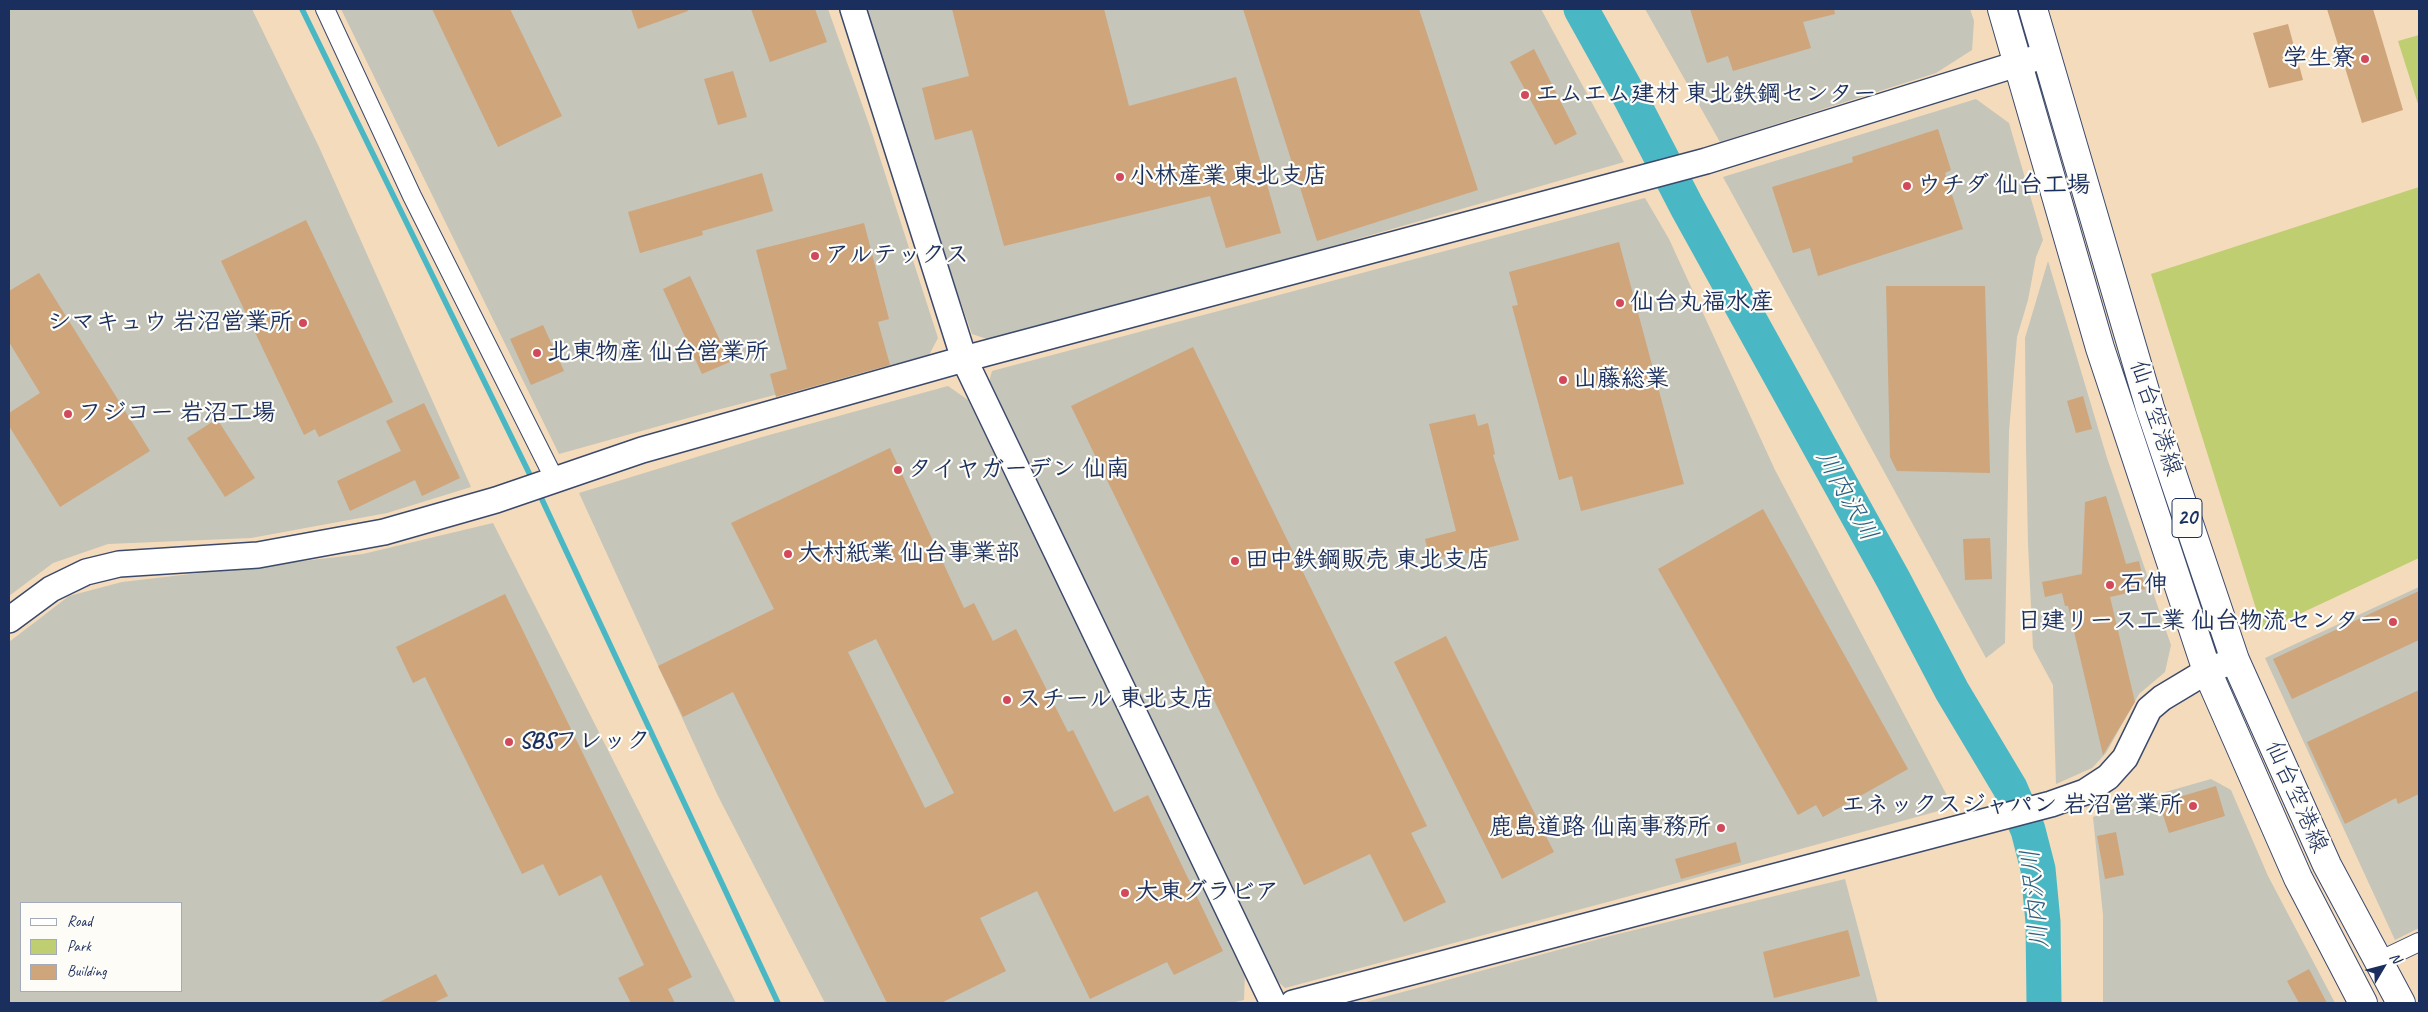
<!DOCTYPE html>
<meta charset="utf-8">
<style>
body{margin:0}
#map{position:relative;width:2428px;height:1012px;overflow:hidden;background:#f3dbbb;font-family:Caveat,sans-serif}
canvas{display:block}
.frame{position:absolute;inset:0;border:10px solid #1b2f5e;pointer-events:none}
.legend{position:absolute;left:20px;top:902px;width:162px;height:90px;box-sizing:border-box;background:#fdfcf7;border:1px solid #a3aaba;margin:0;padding:6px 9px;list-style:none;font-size:15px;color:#1b2f5e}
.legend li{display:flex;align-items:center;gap:10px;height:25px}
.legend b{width:25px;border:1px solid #a3aaba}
.north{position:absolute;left:2358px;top:942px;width:50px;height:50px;-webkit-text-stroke:4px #fdfcf7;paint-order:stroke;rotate:53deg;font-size:14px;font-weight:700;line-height:20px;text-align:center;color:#1b2f5e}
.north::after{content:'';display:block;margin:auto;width:18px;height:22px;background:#1b2f5e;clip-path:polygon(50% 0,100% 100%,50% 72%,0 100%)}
</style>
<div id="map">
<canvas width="2428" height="1012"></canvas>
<div class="frame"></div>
<ul class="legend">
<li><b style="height:6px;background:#fff"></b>Road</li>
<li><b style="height:14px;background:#bfce70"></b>Park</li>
<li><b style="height:14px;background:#cfa57b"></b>Building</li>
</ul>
<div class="north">N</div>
</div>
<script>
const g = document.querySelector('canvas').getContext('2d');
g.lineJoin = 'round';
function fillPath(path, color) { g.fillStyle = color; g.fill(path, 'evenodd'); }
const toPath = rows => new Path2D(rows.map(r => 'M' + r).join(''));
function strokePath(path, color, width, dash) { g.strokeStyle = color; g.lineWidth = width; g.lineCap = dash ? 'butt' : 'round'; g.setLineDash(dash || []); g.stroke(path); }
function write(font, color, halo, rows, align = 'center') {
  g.font = font + ' Caveat,"Klee One",sans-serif'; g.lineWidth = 4.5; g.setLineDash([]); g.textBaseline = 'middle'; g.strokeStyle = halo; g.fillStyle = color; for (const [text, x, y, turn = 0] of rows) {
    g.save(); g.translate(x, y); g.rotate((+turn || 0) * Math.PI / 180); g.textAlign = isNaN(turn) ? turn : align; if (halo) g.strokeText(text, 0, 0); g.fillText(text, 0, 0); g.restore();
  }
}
const industrial = toPath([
 [9,9,252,9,319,147,471,487,387,513,251,538,108,544,53,563,9,596],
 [341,9,828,9,870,127,938,338,929,355,713,411,559,454],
 [866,9,1541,9,1624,162,1288,259,987,339,972,334,948,266],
 [1645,9,1970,9,1974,21,1972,50,1936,73,1720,142],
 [1976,99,2009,123,2043,240,2036,257,2028,300,2017,337,2009,431,2005,643,1986,658,1723,177],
 [1645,198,1669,239,1775,470,1953,807,1615,900,1285,988,1272,976,987,390,992,371],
 [2048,261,2107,458,2171,645,2165,672,2139,694,2106,753,2092,768,2056,784,2053,685,2033,648,2028,543,2026,447,2025,338],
 [948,386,968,400,1245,968,1244,1000,1231,1003,825,1003,718,796,579,493,762,437],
 [493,523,736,1003,9,1003,9,642,69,596,122,582,363,554],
 [21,903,181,903,181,991,21,991],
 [2419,587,2419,928,2395,940,2265,658],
 [2211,779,2231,790,2268,876,2335,1003,2103,1003,2103,915,2093,817,2134,801],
 [1845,879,1878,1003,1362,1003,1610,936]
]);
const green = toPath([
 [2419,35,2419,107,2398,41],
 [2419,187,2419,558,2263,631,2151,274]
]);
const stream = toPath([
 [302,9,533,481],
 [538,491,778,1003]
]);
const river = toPath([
 [1581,9,1630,97,1687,207,1893,579,1952,691,2010,788,2028,830,2038,869,2043,922,2044,1003]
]);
const building = toPath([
 [432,9,510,9,562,116,498,147],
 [631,9,687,9,688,11,638,29],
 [751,9,815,9,827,42,770,62],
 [952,9,1104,9,1129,106,1236,77,1281,233,1226,248,1210,196,1004,246,972,130,935,140,922,88,969,76],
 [1243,9,1419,9,1478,190,1317,241],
 [1690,9,1834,9,1835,14,1803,22,1811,48,1733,71,1728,56,1707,63],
 [2327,9,2373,9,2403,110,2362,123],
 [2288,24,2303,80,2269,88,2253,33],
 [1534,49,1577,134,1555,145,1510,62],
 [733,71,747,117,718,125,704,79],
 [1938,129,1951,170,1945,173,1963,229,1818,276,1810,248,1793,253,1772,187,1853,162,1852,157],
 [762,173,773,211,702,231,703,235,640,253,628,212],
 [306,220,393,402,319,437,315,429,304,435,221,261],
 [864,223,889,319,878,322,890,365,776,397,770,374,787,369,756,250],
 [1619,242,1684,484,1581,511,1572,476,1559,480,1512,306,1518,305,1509,272],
 [39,273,150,451,60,507,9,426,9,413,40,393,9,342,9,291],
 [690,276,730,362,702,374,663,289],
 [1886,286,1985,286,1990,473,1897,471,1890,457],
 [543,325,564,371,531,385,510,339],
 [1193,347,1427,826,1411,833,1446,902,1404,922,1370,854,1304,885,1071,406],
 [2083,396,2092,429,2076,433,2067,401],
 [424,403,460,478,422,496,415,480,350,511,337,481,401,451,386,421],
 [1475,414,1478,426,1488,423,1495,454,1493,455,1519,540,1463,554,1462,552,1430,560,1425,539,1456,531,1429,424],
 [217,419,255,478,225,497,187,438],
 [890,448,964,608,974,603,993,641,1016,629,1068,732,1073,730,1114,812,1148,795,1223,951,1174,975,1167,962,1090,999,1037,891,980,918,1006,971,941,1003,887,1003,733,692,683,717,658,666,774,609,731,523],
 [876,639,954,793,925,808,848,652],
 [2106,496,2126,564,2139,561,2145,589,2110,597,2135,702,2103,755,2068,606,2065,606,2062,593,2045,597,2042,582,2082,574,2085,502],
 [1763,509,1908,769,1823,817,1816,805,1798,815,1658,569],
 [1990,538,1992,579,1965,580,1963,539],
 [2419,591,2419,640,2292,699,2273,659],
 [505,594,692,977,668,989,675,1003,631,1003,618,978,644,965,601,875,559,896,543,864,522,874,425,677,413,683,396,647],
 [1446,636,1554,852,1502,879,1394,662],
 [2419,690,2419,794,2398,804,2396,798,2345,824,2307,742],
 [2216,786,2225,816,2169,833,2159,803],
 [2116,832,2124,875,2105,879,2097,836],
 [1736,842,1741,862,1681,879,1675,859],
 [1848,930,1860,976,1774,998,1763,952],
 [2309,969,2327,1003,2299,1003,2287,981],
 [436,974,448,996,433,1003,377,1003]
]);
const street = toPath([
 [325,9,412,196,555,480],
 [2377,962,2419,942]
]);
const secondary = toPath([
 [853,9,964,359,1273,1003],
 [9,620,51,589,86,572,119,564,258,555,384,532,496,500,642,450,964,359,1706,161,2046,55],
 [1293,1003,2051,804,2085,792,2108,777,2125,758,2149,709,2162,698,2207,671,2235,660]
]);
const primary = toPath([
 [2002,9,2100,348,2207,671,2298,878,2363,1003],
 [2033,9,2150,408,2235,660,2327,865,2401,1003]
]);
const markers = [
 [2365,59,5,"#d1495b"],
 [1525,95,5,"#d1495b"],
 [1120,177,5,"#d1495b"],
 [1907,186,5,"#d1495b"],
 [815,256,5,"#d1495b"],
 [1620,303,5,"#d1495b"],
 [303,323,5,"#d1495b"],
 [537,353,5,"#d1495b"],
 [1563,380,5,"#d1495b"],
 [68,414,5,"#d1495b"],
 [898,470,5,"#d1495b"],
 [788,554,5,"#d1495b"],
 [1235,561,5,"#d1495b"],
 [2110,585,5,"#d1495b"],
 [2393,622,5,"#d1495b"],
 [1007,700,5,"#d1495b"],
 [509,742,5,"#d1495b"],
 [2193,806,5,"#d1495b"],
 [1721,828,5,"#d1495b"],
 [1125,893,5,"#d1495b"]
];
const shields = [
 [2187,518,30]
];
const shieldNames = [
 ["20",2187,518]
];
const poiNames = [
 ["学生寮",2355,59,"right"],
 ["エムエム建材 東北鉄鋼センター",1535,95],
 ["小林産業 東北支店",1130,177],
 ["ウチダ 仙台工場",1917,186],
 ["アルテックス",825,256],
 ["仙台丸福水産",1630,303],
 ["シマキュウ 岩沼営業所",293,323,"right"],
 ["北東物産 仙台営業所",547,353],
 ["山藤総業",1573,380],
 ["フジコー 岩沼工場",78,414],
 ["タイヤガーデン 仙南",908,470],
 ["大村紙業 仙台事業部",798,554],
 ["田中鉄鋼販売 東北支店",1245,561],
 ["石伸",2120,585],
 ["日建リース工業 仙台物流センター",2383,622,"right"],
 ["スチール 東北支店",1017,700],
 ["SBSフレック",519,742],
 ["エネックスジャパン 岩沼営業所",2183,806,"right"],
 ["鹿島道路 仙南事務所",1711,828,"right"],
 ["大東グラビア",1135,893]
];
const streetNames = [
 ["仙台空港線",2155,418,72],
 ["仙台空港線",2296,797,66]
];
const waterNames = [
 ["川内沢川",1846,496,61],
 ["川内沢川",2036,899,-96]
];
fillPath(industrial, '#c5c5b9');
fillPath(green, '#bfce70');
strokePath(stream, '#4ab8c4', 5.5);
strokePath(river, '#4ab8c4', 35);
fillPath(building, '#cfa57b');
strokePath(street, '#3b496c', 20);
strokePath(secondary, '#3b496c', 28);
strokePath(primary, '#3b496c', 30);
strokePath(street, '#fff', 18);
strokePath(secondary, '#fff', 25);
strokePath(primary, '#fff', 28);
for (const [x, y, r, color] of markers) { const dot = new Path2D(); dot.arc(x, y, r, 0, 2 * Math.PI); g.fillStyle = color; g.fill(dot); strokePath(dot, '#fdfcf7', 2); }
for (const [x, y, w] of shields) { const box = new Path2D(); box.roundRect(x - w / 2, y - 19.5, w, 39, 4); g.fillStyle = '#fdfcf7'; g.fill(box); strokePath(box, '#1b2f5e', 1); }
write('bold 22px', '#1b2f5e', null, shieldNames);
write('bold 24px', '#1b2f5e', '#fdfcf7', poiNames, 'left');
write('24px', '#1b2f5e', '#fdfcf7', streetNames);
write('italic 25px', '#2b5f82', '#fdfcf7', waterNames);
</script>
